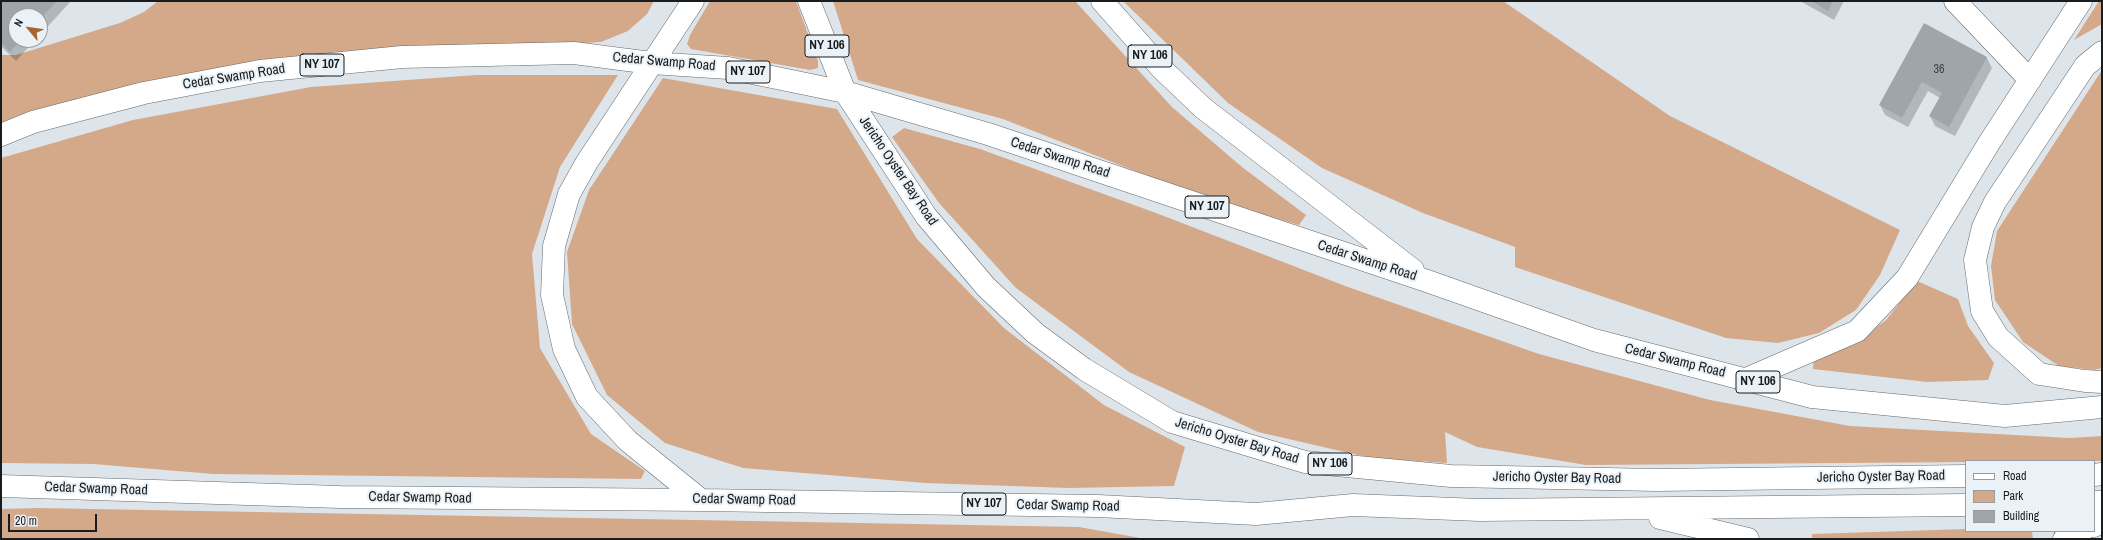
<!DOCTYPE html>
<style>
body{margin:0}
#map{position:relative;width:2103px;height:540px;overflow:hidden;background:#dee5ea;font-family:"Archivo Narrow",sans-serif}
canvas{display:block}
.frame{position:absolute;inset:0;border:2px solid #191c1e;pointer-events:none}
.legend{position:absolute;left:1965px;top:460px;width:130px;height:72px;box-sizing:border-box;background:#ebf2f7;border:1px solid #979ca0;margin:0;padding:5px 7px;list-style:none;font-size:12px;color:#191c1e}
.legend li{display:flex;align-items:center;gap:8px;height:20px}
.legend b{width:20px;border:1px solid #979ca0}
.north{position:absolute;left:8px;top:8px;width:40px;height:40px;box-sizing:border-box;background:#ebf2f7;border:1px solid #979ca0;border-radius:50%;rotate:299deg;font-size:11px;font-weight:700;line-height:16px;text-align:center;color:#191c1e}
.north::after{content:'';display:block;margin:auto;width:14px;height:18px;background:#a5652e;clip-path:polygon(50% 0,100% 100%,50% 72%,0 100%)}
.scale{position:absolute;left:8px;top:514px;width:89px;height:18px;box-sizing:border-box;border:2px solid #191c1e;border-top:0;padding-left:5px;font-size:12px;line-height:14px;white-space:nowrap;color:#191c1e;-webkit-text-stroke:3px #ebf2f7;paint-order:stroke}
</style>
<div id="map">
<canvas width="2103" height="540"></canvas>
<div class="frame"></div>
<ul class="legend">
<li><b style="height:5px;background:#fff"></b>Road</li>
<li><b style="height:11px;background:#d4a98a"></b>Park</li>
<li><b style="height:11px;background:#9fa6ab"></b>Building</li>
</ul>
<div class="north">N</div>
<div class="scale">20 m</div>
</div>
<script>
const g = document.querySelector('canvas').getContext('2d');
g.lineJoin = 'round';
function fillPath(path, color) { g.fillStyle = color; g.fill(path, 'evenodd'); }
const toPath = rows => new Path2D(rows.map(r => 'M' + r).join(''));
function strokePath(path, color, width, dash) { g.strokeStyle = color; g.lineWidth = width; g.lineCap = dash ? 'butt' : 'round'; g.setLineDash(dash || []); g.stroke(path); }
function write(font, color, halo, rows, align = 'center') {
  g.font = font + ' "Archivo Narrow",sans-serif'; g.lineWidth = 4; g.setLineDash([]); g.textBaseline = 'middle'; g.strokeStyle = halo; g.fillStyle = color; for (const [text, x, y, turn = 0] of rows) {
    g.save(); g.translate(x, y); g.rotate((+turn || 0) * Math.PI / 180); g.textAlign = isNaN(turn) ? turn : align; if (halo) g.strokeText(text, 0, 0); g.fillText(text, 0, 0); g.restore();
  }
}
const green = toPath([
 [158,1,654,1,647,14,628,31,601,42,524,47,366,53,1,132,1,55,16,55,120,23,144,12],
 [710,1,796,1,818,61,818,68,810,70,691,49,687,44,690,35],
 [833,1,1075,1,1172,107,1242,167,1306,215,1299,225,1228,205,1168,184,1003,119,858,80],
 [1123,1,1503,1,1670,116,1900,230,1880,275,1856,310,1819,333,1778,343,1726,338,1515,267,1515,247,1423,213,1322,168,1228,103],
 [2099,1,2102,1,2102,24,2074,40],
 [2102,70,2102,368,2094,370,2059,366,2023,342,1995,300,1991,266,1997,231],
 [476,75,618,75,560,167,532,254,540,348,591,434,645,471,641,479,213,474,93,464,1,463,1,158,133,120,311,87],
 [663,78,837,109,917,239,1004,328,1104,405,1185,447,1174,486,1069,488,925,483,743,468,665,443,607,395,572,324,567,252,589,190],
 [904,128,980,149,1156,213,1348,287,1539,354,1710,400,1850,426,2070,438,2102,436,2102,461,1586,465,1477,447,1445,432,1447,463,1371,458,1258,432,1129,372,1016,288,939,203,892,137],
 [1917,281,1958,299,1968,326,1994,363,1988,380,1927,382,1813,369,1814,356,1853,345,1886,320],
 [38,508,1079,527,1146,539,1,539,1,509],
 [1966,529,1966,531,2032,531,2033,539,1812,539,1812,534]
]);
const shadow = toPath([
 [1,1,71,1,40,35,40,16,16,16,16,40,35,40,16,61,1,46],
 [1800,1,1844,1,1834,20],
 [1924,24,1987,58,1992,68,1955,136,1935,126,1930,116,1940,98,1928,91,1908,127,1885,115,1880,105]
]);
const building = toPath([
 [1,1,57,1,40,19,40,16,16,16,16,40,21,40,10,52,1,43],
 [1811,1,1833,1,1828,11],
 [1924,23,1987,57,1949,127,1929,116,1942,93,1922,82,1902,118,1879,105]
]);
const minor = toPath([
 [1955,1,2030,80]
]);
const primary = toPath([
 [693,1,587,162,569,194,554,246,552,295,564,349,587,397,628,441,701,500],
 [809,1,845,92,926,216,986,287,1035,333,1084,369,1172,422,1305,462,1451,476,1657,480,1966,476],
 [1102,1,1162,69,1203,108,1413,270],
 [2102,52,2085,66,1995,202,1983,227,1975,260,1982,311,1998,337,2039,374,2085,381,2102,382],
 [1,135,33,122,144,93,260,71,402,57,574,53,651,63,728,68,845,92,988,134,1427,281,1594,340,1812,397,2005,416,2102,407],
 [1746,379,1857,331,1907,278,1989,143,2081,1],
 [2094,475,2102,474],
 [1,486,340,497,701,500,1098,506,1256,514,1353,505,1480,510,1966,505],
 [2094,502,2102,502],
 [1660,518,1748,539],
 [2094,526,2102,522],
 [2064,539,2082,531]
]);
const numberNames = [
 ["36",1939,70]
];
const shields = [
 [827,46,44],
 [1150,56,44],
 [322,65,44],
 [748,72,44],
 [1207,207,44],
 [1758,382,44],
 [1330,464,44],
 [984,504,44]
];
const shieldNames = [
 ["NY 106",827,46],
 ["NY 106",1150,56],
 ["NY 107",322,65],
 ["NY 107",748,72],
 ["NY 107",1207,207],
 ["NY 106",1758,382],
 ["NY 106",1330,464],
 ["NY 107",984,504]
];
const streetNames = [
 ["Cedar Swamp Road",664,62,5],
 ["Cedar Swamp Road",234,77,-9],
 ["Cedar Swamp Road",1060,158,18],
 ["Jericho Oyster Bay Road",898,171,56],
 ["Cedar Swamp Road",1367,261,18],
 ["Cedar Swamp Road",1675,361,14],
 ["Jericho Oyster Bay Road",1237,441,17],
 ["Jericho Oyster Bay Road",1881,477,-1],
 ["Jericho Oyster Bay Road",1557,478,1],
 ["Cedar Swamp Road",96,489,2],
 ["Cedar Swamp Road",420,498,1],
 ["Cedar Swamp Road",744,500,1],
 ["Cedar Swamp Road",1068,506,1]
];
fillPath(green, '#d4a98a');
fillPath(shadow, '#0003');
fillPath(building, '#9fa6ab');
strokePath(minor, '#646a6e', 23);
strokePath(primary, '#646a6e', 23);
strokePath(minor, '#fff', 22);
strokePath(primary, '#fff', 22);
write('12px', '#3a3e41', null, numberNames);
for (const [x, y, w] of shields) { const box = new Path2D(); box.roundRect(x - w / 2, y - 11, w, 22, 3); g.fillStyle = '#ebf2f7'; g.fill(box); strokePath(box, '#191c1e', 1); }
write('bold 13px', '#191c1e', null, shieldNames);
write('14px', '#191c1e', '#ebf2f7', streetNames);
</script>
